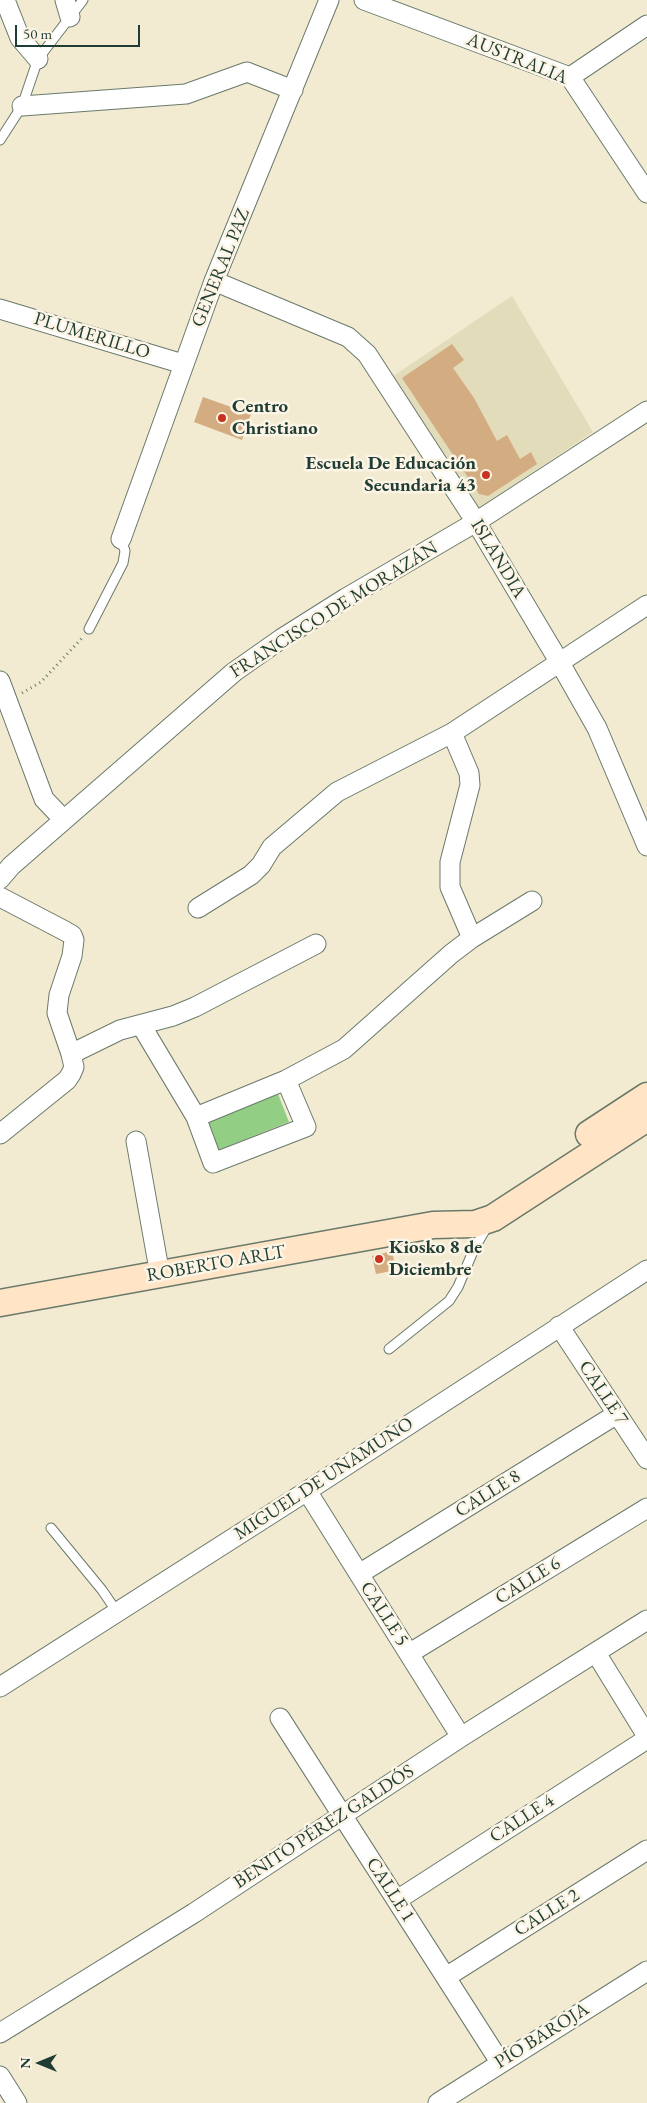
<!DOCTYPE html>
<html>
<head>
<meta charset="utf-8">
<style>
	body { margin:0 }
	#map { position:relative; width:647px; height:2103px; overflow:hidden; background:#f3ebd1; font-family:"EB Garamond",serif }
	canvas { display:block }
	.north { position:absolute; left:15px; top:2038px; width:50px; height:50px; -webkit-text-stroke:4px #fcf5e5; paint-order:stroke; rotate:270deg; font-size:14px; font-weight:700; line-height:20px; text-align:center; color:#1f3d34 }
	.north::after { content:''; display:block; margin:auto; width:18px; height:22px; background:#1f3d34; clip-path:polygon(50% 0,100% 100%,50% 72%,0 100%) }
	.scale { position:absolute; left:15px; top:25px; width:125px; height:22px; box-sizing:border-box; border:2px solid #1f3d34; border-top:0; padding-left:6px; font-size:15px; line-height:18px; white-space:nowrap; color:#1f3d34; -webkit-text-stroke:4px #fcf5e5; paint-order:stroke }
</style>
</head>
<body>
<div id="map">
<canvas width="647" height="2103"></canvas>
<div class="north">N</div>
<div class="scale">50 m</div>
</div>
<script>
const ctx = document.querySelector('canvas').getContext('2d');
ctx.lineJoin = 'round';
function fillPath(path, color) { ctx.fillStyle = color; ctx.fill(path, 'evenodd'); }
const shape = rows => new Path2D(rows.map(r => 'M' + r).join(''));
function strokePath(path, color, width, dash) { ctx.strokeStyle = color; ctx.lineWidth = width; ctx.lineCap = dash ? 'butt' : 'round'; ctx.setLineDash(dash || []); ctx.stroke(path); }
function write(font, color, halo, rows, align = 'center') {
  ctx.font = font + ' "EB Garamond",serif'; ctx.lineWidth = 5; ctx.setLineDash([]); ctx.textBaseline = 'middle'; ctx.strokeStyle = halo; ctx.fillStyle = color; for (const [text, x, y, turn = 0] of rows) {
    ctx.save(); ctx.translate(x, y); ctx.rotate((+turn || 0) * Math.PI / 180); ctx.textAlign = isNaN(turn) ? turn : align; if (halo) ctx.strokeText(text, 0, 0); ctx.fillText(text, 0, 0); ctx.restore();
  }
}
const built = shape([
	[512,296,593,432,479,508,392,377]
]);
const green = shape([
	[278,1094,289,1122,216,1151,205,1123]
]);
const building = shape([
	[452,344,464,360,453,368,474,398,497,441,507,435,520,459,531,452,537,464,488,496,479,494,402,378],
	[203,397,251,414,242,440,194,422],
	[392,1251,396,1270,376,1274,372,1256]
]);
const path = shape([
	[22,693,41,682,83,637]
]);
const lane = shape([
	[0,140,22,106,38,59,83,0],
	[89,629,123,563,125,551,121,539],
	[389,1349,449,1301,458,1287,474,1249,488,1225],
	[51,1528,102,1590,117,1612]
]);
const street = shape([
	[5,0,20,38,38,59],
	[65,0,70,17],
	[364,0,570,77,647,193],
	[570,77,647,25],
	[22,106,186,94,247,72,293,90],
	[214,281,348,337,367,354,476,522,560,663,597,728,647,846],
	[0,309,183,364],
	[121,539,214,281,329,0],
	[0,681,44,799,64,820],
	[452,733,469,773,470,785,450,862,450,887,472,938],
	[0,879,11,866,234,672,281,639,346,598,476,522,647,411],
	[0,897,65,931,72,935,74,940,72,956,59,995,57,1013,71,1054,74,1067,71,1074,67,1080,0,1134],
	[198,908,251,875,261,865,272,847,337,792,452,733,647,605],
	[141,1025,196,1117,213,1163,306,1127,286,1080],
	[71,1054,120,1030,173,1016,195,1007,316,944],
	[196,1117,286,1080,344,1049,451,954,472,938,532,901],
	[136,1141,160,1275],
	[559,1326,647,1459],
	[307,1491,461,1737],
	[359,1574,617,1414],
	[410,1653,647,1508],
	[596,1653,647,1736],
	[0,1687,307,1491,647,1270],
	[280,1718,500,2062],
	[397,1900,647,1739],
	[446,1977,647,1850],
	[0,2033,194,1913,461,1737,647,1620],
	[0,2076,17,2103],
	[438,2103,647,1971]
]);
const secondary = shape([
	[589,1134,647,1096],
	[0,1303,433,1225,475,1224,493,1218,647,1118]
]);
const markers = [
	[222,418,5,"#c8321e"],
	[486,475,5,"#c8321e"],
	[379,1259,5,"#c8321e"]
];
const streetNames = [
	["AUSTRALIA",517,59,22],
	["GENERAL PAZ",221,268,-68],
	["PLUMERILLO",92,336,17],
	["ISLANDIA",498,559,59],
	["FRANCISCO DE MORAZÁN",334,610,-32],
	["ROBERTO ARLT",216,1264,-10],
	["CALLE 7",603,1393,56],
	["MIGUEL DE UNAMUNO",324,1479,-33],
	["CALLE 8",488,1494,-32],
	["CALLE 6",528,1581,-32],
	["CALLE 5",384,1614,57],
	["CALLE 4",522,1819,-33],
	["BENITO PÉREZ GALDÓS",324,1827,-33],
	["CALLE 1",390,1890,57],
	["CALLE 2",547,1913,-32],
	["PÍO BAROJA",542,2036,-32]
];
const poiNames = [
	["Centro",232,407],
	["Christiano",232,429],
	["Escuela De Educación",476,464,"right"],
	["Secundaria 43",476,486,"right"],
	["Kiosko 8 de",389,1248],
	["Diciembre",389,1270]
];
fillPath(built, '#e2dcba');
fillPath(green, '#92cf85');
fillPath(building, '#d4ac82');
strokePath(lane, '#697a6b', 11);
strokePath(street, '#697a6b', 21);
strokePath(secondary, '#697a6b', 29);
strokePath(path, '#697a6b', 3, [1, 4]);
strokePath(lane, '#fff', 9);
strokePath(street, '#fff', 19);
strokePath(secondary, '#ffe4c6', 26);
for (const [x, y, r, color] of markers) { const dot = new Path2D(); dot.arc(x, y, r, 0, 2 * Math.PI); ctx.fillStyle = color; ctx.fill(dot); strokePath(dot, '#fcf5e5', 2); }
write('19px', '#1f3d34', '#fcf5e5', streetNames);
write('bold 19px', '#1f3d34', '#fcf5e5', poiNames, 'left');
</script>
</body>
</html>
